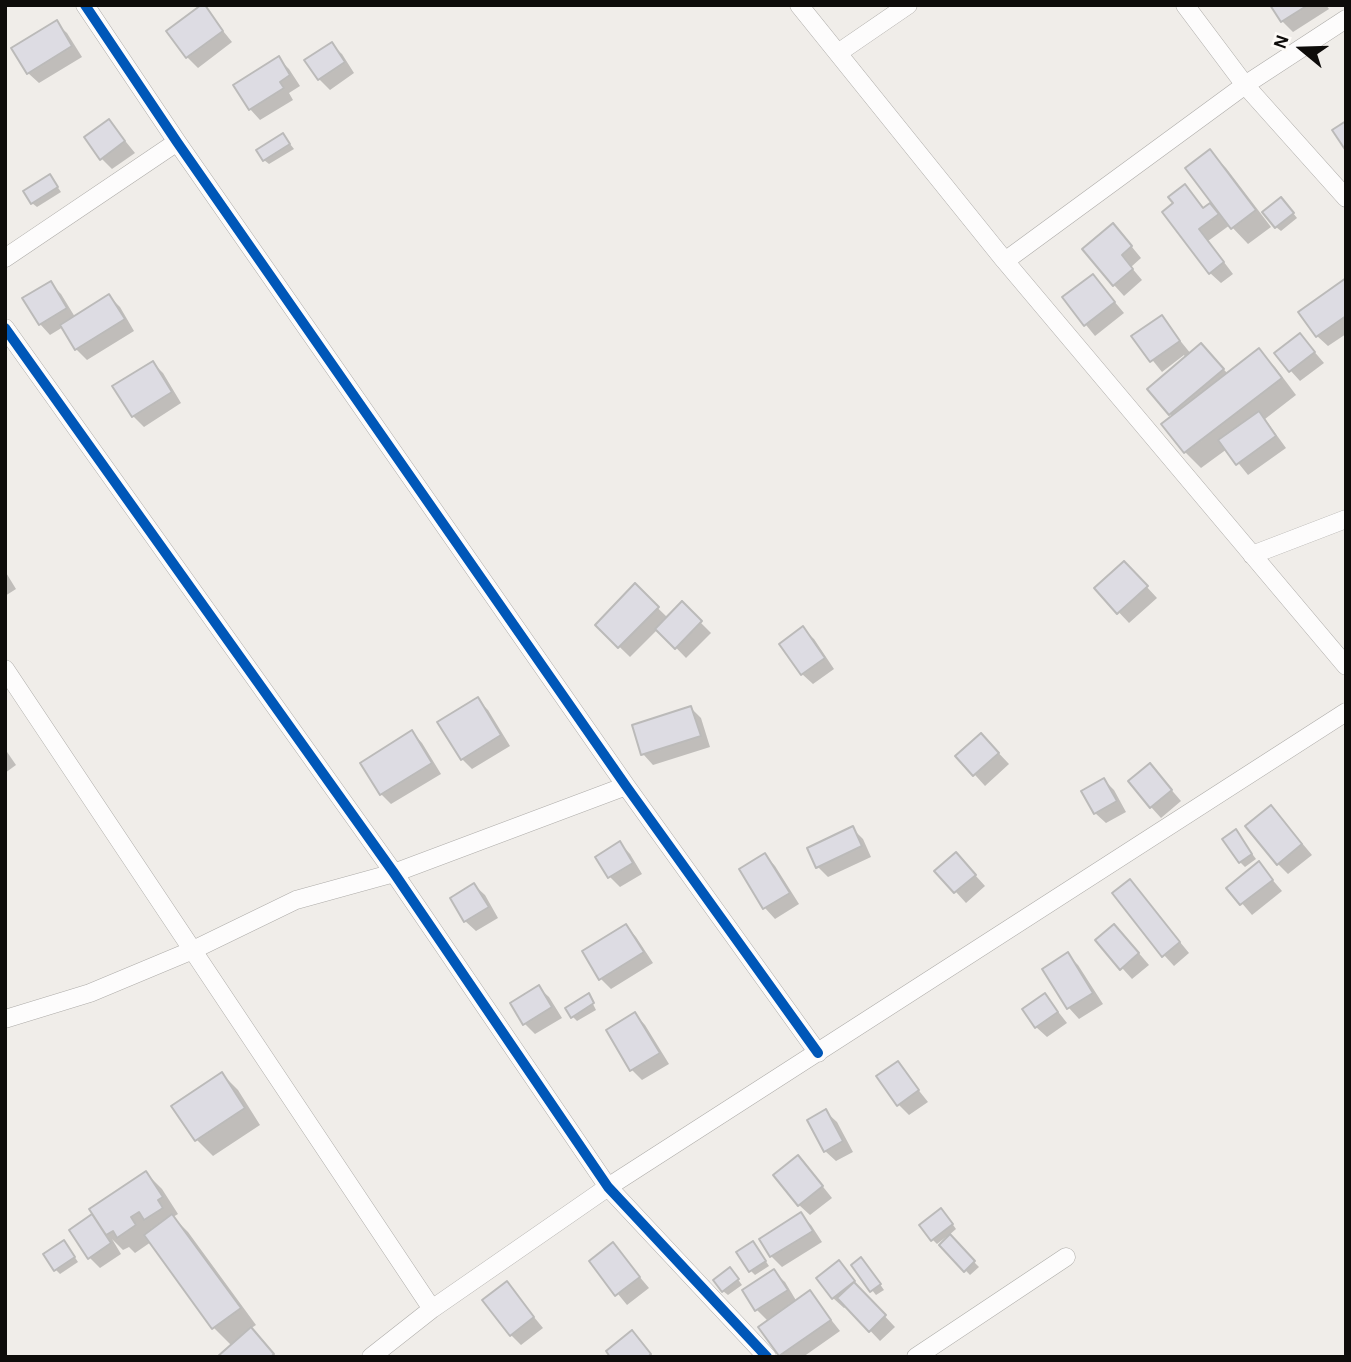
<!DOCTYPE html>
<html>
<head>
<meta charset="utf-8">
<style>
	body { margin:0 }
	#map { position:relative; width:1351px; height:1362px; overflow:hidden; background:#f0ede9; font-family:"Alegreya Sans",sans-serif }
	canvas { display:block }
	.frame { position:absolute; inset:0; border:7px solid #0e0c0a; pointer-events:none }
	.north { position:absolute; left:1267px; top:14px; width:70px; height:70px; -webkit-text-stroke:5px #fefbf7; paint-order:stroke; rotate:289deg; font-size:19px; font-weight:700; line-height:28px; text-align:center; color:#0e0c0a }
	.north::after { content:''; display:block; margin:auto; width:24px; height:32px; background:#0e0c0a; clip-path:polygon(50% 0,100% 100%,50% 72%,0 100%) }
</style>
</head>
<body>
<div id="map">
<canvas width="1351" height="1362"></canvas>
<div class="frame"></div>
<div class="north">N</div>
</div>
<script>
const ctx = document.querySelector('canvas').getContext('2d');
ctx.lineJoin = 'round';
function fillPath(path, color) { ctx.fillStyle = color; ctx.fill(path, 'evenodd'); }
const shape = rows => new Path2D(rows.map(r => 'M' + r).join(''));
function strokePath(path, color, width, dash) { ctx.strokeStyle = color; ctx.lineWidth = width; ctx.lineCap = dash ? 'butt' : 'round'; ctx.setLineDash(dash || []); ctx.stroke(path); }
const shadow = shape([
	[1272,5,1326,5,1329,9,1293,32,1282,21],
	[203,6,232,42,198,68,187,57],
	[56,23,67,33,82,57,39,83,28,73],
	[331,44,342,54,354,73,330,90,319,79,307,60],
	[279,59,289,69,300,86,289,93,293,100,260,120,250,109],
	[109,121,135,153,112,169,101,158],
	[283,135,294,149,269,164,264,160],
	[1210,152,1226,168,1271,227,1248,244,1230,225,1208,241,1233,274,1221,283,1210,273,1176,204,1185,186,1205,209,1210,205,1219,214,1221,213],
	[50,176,61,192,37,207,32,203],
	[1286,204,1297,218,1281,231,1276,227],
	[1123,236,1141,258,1131,267,1142,280,1124,296,1114,285],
	[1093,276,1124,313,1095,336,1064,298],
	[1346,280,1346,334,1328,346,1317,336],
	[50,283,61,294,75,317,109,296,120,307,134,331,87,360,76,349,63,327,50,335,40,324],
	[1161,317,1191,354,1201,345,1228,374,1259,351,1275,367,1296,395,1265,419,1286,448,1248,475,1227,449,1201,468,1185,452,1173,417,1150,389,1186,358,1184,355,1162,372,1134,337],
	[1300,335,1324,363,1300,381,1290,370],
	[153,363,163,373,181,403,144,427,133,416,115,386],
	[5,571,16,589,5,596],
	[1134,573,1157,598,1129,623,1096,588],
	[635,586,668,618,682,604,711,633,686,658,658,629,630,657,597,625],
	[803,629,814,639,834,669,813,684,802,674],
	[478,700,488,710,510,746,472,769,462,759],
	[691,708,701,718,710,747,653,765,643,754,634,726],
	[412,732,422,743,441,774,391,804,381,794],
	[992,746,1009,764,985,786,958,756],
	[5,749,16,765,5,773],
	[1150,765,1181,801,1161,818,1151,807],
	[1104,780,1114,790,1126,812,1106,823,1095,813],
	[1281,818,1312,855,1288,874,1278,864],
	[852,828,863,839,871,857,828,877,818,867],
	[1236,832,1256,859,1245,867,1240,862],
	[620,843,630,854,642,874,620,887,610,877],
	[765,855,775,866,799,904,775,919,765,908,741,870],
	[1259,864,1282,891,1252,915,1229,888],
	[966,865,985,886,966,903,937,871],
	[1130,881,1189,953,1174,966,1164,955],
	[474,885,485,895,498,918,476,931,465,921],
	[626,926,636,937,653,963,611,989,601,979],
	[1125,937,1149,965,1132,979,1097,940],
	[1067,954,1078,965,1103,1004,1079,1019,1069,1008,1044,969],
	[538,987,549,997,562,1018,535,1034,525,1024],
	[1045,995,1067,1023,1047,1037,1036,1027],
	[590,998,596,1010,577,1021,573,1017],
	[635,1014,645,1025,669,1064,642,1080,632,1070],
	[897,1063,928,1102,909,1115,899,1105],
	[222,1074,238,1090,260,1125,213,1156,197,1140,174,1106],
	[826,1112,837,1122,853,1152,836,1161,825,1151],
	[808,1168,832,1198,810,1215,799,1205],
	[146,1173,162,1189,178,1214,173,1217,188,1232,256,1325,250,1329,276,1357,220,1357,232,1346,214,1328,151,1242,135,1253,129,1247,123,1250,112,1239,121,1254,100,1268,90,1258,71,1230,92,1216,97,1221],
	[801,1215,811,1225,822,1242,782,1267,771,1256,761,1239],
	[946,1215,956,1229,948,1236,979,1267,970,1275,941,1245,948,1239,946,1237,937,1244,932,1239],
	[612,1244,649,1288,627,1305,591,1261],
	[68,1247,78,1262,60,1274,56,1270],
	[757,1248,769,1266,755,1275,751,1271],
	[839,1262,864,1294,895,1327,880,1341,847,1306,844,1308,833,1298],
	[866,1264,884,1290,876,1295,872,1290],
	[774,1272,785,1282,797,1302,810,1293,840,1331,803,1357,780,1355,769,1322,757,1310],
	[734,1274,742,1285,728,1295,723,1291],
	[506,1283,543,1328,521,1345,511,1335]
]);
const building = shape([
	[201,5,205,5,223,31,186,58,166,31,201,5],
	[1270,5,1308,5,1281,22,1270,5],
	[57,20,72,46,27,74,11,48,57,20],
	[332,42,345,62,318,80,304,60,332,42],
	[279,56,290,75,280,82,284,88,249,110,233,85,279,56],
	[109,119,125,141,100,160,84,137,109,119],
	[1346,121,1346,151,1332,130,1346,121],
	[283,133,290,144,263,161,256,150,283,133],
	[1210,149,1256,210,1231,229,1185,168,1210,149],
	[50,174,58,187,31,204,23,191,50,174],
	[1185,184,1203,208,1210,203,1219,214,1199,229,1224,262,1209,274,1162,212,1173,203,1168,197,1185,184],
	[1281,197,1294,213,1275,228,1262,212,1281,197],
	[1113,223,1132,246,1122,255,1133,269,1113,286,1082,249,1113,223],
	[1093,274,1115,302,1084,326,1062,297,1093,274],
	[1346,278,1346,316,1316,337,1298,312,1346,278],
	[51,281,67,308,39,325,22,298,51,281],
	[109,294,125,319,75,350,60,325,109,294],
	[1162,315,1180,341,1150,362,1131,336,1162,315],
	[1300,333,1315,352,1289,372,1274,353,1300,333],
	[1201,343,1224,369,1169,415,1147,389,1201,343],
	[1259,348,1282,378,1184,453,1161,424,1259,348],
	[153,361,172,392,132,417,112,386,153,361],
	[1259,411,1276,436,1236,465,1218,440,1259,411],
	[1124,561,1148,586,1117,614,1094,588,1124,561],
	[635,583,659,607,618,648,595,625,635,583],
	[682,601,702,621,675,649,655,629,682,601],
	[803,626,825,658,801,675,779,644,803,626],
	[478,697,501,735,461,760,437,722,478,697],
	[691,706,701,736,641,755,632,725,691,706],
	[412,730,432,763,380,795,360,763,412,730],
	[981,733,999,753,973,776,955,756,981,733],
	[1150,763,1172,790,1150,808,1128,781,1150,763],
	[1104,778,1117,801,1094,814,1081,791,1104,778],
	[1271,805,1302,844,1277,865,1245,826,1271,805],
	[853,826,862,846,816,868,807,848,853,826],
	[1236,829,1252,854,1239,863,1222,839,1236,829],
	[620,841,633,863,608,878,595,857,620,841],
	[956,852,976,875,954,893,934,871,956,852],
	[765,853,790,893,763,909,739,869,765,853],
	[1259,861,1273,880,1240,905,1226,888,1259,861],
	[1130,879,1180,942,1162,957,1112,893,1130,879],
	[474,883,489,907,464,922,450,898,474,883],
	[626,924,644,952,599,980,582,951,626,924],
	[1114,924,1139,953,1120,970,1095,940,1114,924],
	[1068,952,1093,993,1067,1009,1042,969,1068,952],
	[539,985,552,1007,523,1025,510,1003,539,985],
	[589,993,594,1003,571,1018,565,1008,589,993],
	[1045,993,1058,1012,1035,1028,1022,1009,1045,993],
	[635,1012,660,1053,630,1071,606,1030,635,1012],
	[898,1061,919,1090,897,1106,876,1076,898,1061],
	[222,1072,245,1108,195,1141,171,1106,222,1072],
	[826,1109,843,1141,824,1152,807,1120,826,1109],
	[798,1155,823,1186,798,1206,773,1175,798,1155],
	[146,1171,163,1197,158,1200,163,1208,144,1220,139,1212,131,1217,136,1225,117,1238,113,1231,106,1235,89,1209,146,1171],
	[941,1208,953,1224,931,1241,919,1225,941,1208],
	[801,1212,813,1231,770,1257,759,1239,801,1212],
	[92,1214,111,1243,88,1259,69,1230,92,1214],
	[172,1214,241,1308,212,1329,144,1235,172,1214],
	[950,1234,975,1261,964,1272,939,1245,950,1234],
	[64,1240,75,1257,54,1271,43,1254,64,1240],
	[753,1241,766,1261,749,1272,736,1252,753,1241],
	[613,1242,640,1277,615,1296,589,1261,613,1242],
	[861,1257,881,1284,870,1292,851,1265,861,1257],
	[839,1260,855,1281,832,1299,816,1278,839,1260],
	[730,1267,739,1279,722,1292,713,1280,730,1267],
	[774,1269,788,1290,755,1311,742,1290,774,1269],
	[507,1281,534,1317,510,1336,482,1300,507,1281],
	[854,1282,886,1315,869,1332,837,1298,854,1282],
	[810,1290,831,1320,779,1356,758,1327,810,1290],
	[251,1327,274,1354,271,1357,217,1357,251,1327],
	[632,1330,651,1354,648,1357,610,1357,606,1351,632,1330]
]);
const minor = shape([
	[85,5,177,142,626,786,818,1053],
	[799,5,1005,261,1346,666],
	[1185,5,1245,85,1346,198],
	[838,53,908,5],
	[5,258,177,142],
	[1005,261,1245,85,1346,19],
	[5,328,394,873,608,1187,767,1357],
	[1252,555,1346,519],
	[5,669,432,1309],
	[5,1019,90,993,193,950,296,900,394,873,626,786],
	[371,1357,432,1309,608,1187,1346,712],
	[916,1357,1066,1257]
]);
const cycleway = shape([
	[85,5,177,142,626,786,818,1053],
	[5,328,394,873,608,1187,767,1357]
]);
fillPath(shadow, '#0003');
fillPath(building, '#dddce3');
strokePath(building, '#bbbab9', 2);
strokePath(minor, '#adaba8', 19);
strokePath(minor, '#fdfcfc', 18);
strokePath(cycleway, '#0057b8', 10);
</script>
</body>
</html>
